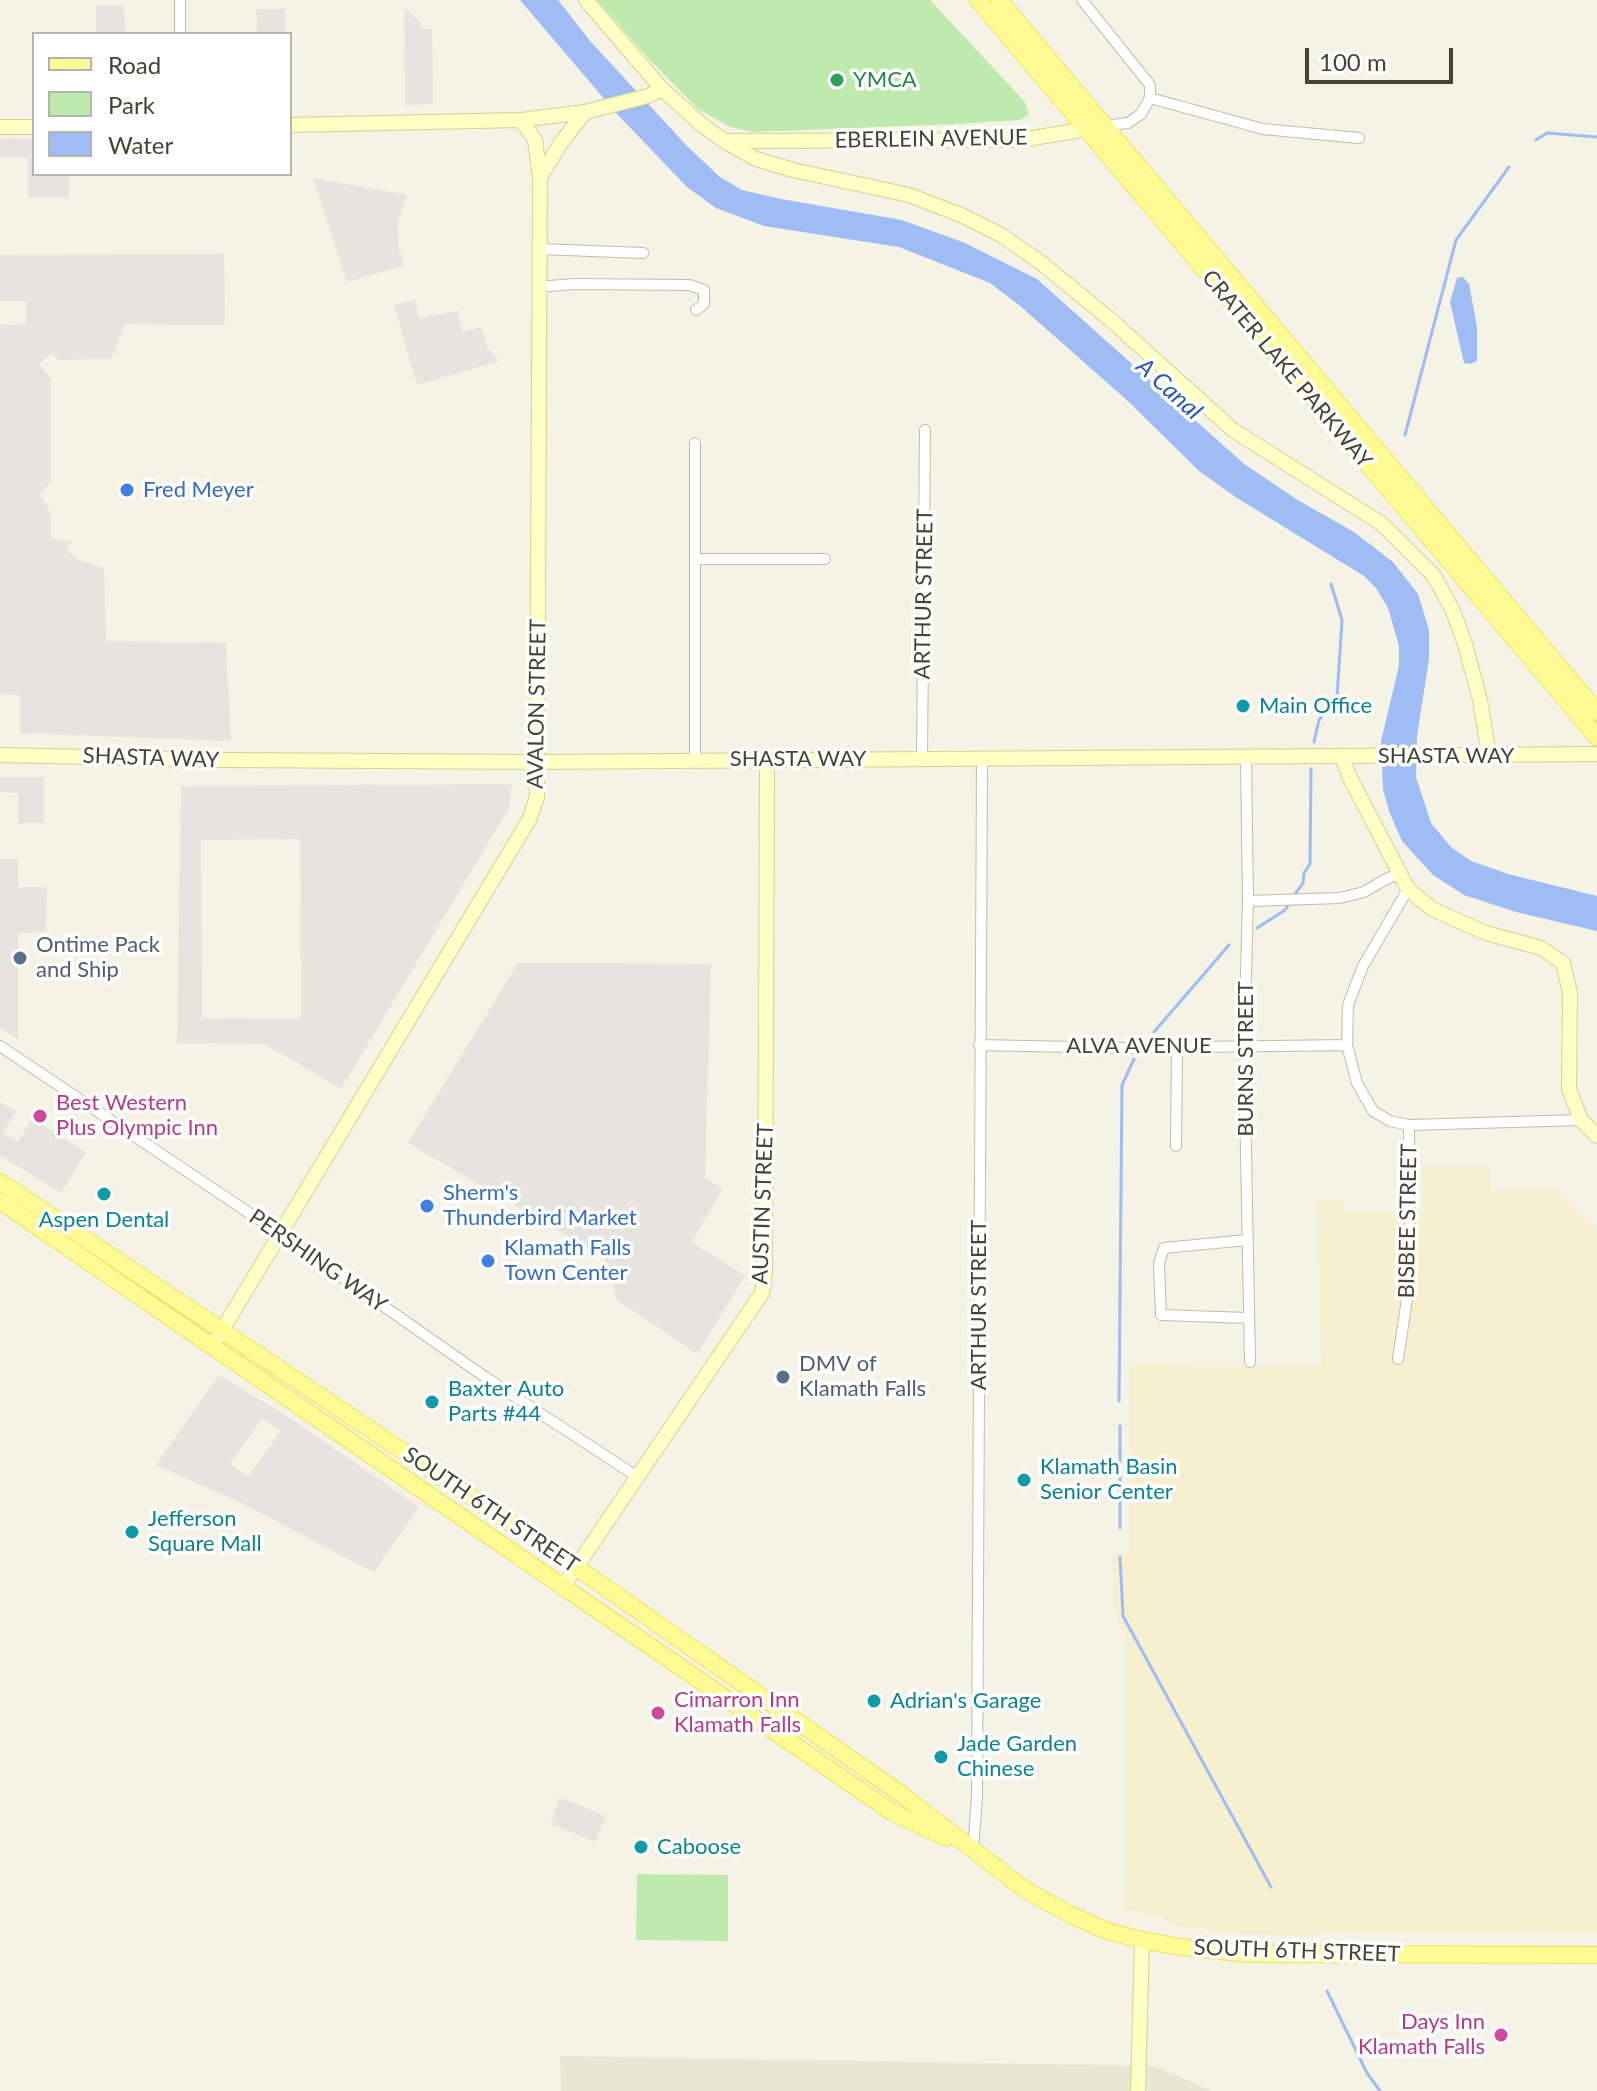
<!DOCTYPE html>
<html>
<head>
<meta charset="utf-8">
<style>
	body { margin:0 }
	#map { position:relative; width:1597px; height:2091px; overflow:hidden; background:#f4f3e6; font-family:Lato,sans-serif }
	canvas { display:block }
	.legend { position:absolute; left:32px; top:32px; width:260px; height:144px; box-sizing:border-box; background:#fff; border:2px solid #b5b4ae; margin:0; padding:10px 14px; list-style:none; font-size:24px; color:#474435 }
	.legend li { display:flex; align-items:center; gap:16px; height:40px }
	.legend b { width:40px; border:2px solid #b5b4ae }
	.scale { position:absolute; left:1305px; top:48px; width:148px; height:36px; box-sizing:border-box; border:4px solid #474435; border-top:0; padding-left:10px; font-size:24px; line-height:28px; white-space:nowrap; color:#474435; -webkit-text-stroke:6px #fff; paint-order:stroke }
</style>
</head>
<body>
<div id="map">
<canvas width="1597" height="2091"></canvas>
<ul class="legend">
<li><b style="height:10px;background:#fffb94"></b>Road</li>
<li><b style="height:22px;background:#bfeaad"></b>Park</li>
<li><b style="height:22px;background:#9fbcf4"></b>Water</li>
</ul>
<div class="scale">100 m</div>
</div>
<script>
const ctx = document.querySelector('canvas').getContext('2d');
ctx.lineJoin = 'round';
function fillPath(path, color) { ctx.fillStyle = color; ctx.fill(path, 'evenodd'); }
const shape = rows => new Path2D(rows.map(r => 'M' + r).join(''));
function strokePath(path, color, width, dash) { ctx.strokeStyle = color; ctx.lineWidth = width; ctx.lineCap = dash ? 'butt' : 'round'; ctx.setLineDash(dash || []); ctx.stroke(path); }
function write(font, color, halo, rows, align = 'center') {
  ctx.font = font + ' Lato,sans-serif'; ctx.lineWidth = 7; ctx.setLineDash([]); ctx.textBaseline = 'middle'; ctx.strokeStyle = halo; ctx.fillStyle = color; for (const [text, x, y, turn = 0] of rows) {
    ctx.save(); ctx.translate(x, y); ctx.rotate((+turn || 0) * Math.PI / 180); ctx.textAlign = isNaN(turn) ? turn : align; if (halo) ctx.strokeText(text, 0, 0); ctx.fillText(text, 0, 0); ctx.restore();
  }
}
const residential = shape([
	[560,2056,1154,2066,1212,2091,561,2091]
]);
const commercial = shape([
	[1423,1166,1490,1167,1491,1191,1559,1191,1597,1230,1597,1933,1327,1932,1307,1937,1218,1932,1169,1925,1161,1916,1122,1909,1127,1879,1127,1639,1115,1615,1112,1554,1130,1554,1130,1364,1321,1367,1318,1200,1343,1201,1344,1212,1423,1213]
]);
const green = shape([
	[597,0,930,0,1025,102,1029,114,1020,120,957,124,753,132,730,127,698,109,648,58],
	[637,1874,728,1875,728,1941,636,1940]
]);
const parking = shape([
	[96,5,124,5,125,34,96,34],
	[404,8,418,20,422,28,432,29,433,104,405,105],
	[285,9,285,34,257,34,256,9],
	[34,138,34,174,69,174,69,198,28,198,28,158,0,158,0,139],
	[313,178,407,195,398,222,399,250,405,265,347,282],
	[224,254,225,325,125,324,111,359,58,360,52,353,39,364,51,379,51,482,39,494,51,513,51,539,72,541,66,549,78,560,104,568,106,641,226,643,231,741,20,733,20,695,0,694,0,325,26,324,26,301,0,301,0,255],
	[415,300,419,318,458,311,462,331,481,328,487,347,499,361,417,385,394,305],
	[0,777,44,777,44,823,18,823,18,793,0,792],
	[512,784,509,808,341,1089,265,1044,177,1043,181,786],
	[300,839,301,1018,202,1019,201,840],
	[0,859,18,859,18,887,47,887,46,932,18,933,18,1039,0,1028],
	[518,963,711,964,705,1178,723,1188,692,1242,745,1276,697,1354,617,1300,605,1258,408,1143],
	[0,1102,16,1112,3,1133,18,1142,32,1119,86,1152,61,1193,0,1155],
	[219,1375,290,1418,419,1507,374,1572,235,1500,156,1465],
	[262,1418,281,1431,248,1477,230,1464],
	[559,1797,606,1816,595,1842,551,1824]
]);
const water = shape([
	[520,0,558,0,591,42,687,146,720,177,742,190,781,199,902,220,965,243,1037,279,1243,463,1296,499,1354,532,1393,562,1418,594,1429,630,1429,659,1417,736,1416,777,1431,823,1451,847,1471,861,1508,874,1597,896,1597,931,1516,912,1464,895,1433,875,1402,841,1389,811,1383,789,1381,741,1399,666,1399,646,1388,608,1376,588,1364,576,1237,498,1199,471,1129,402,1019,305,990,283,899,247,764,226,716,208,687,187,617,114],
	[1463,277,1469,284,1477,327,1477,361,1470,364,1464,363,1450,302,1457,278]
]);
const stream = shape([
	[1536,140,1547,133,1597,137],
	[1405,435,1456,240,1509,167],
	[1314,742,1319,720,1337,697,1342,620,1331,584],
	[1293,897,1303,883,1304,873,1310,864,1311,769],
	[1257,928,1285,910,1289,904],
	[1154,1032,1229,945],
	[1119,1401,1122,1085,1134,1059],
	[1120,1426,1120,1528],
	[1120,1557,1123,1616,1271,1887],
	[1327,1991,1367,2073,1380,2091]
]);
const street = shape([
	[1082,0,1150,85,1150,98],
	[180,34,180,0],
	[1105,126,1128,123,1141,114,1150,98,1263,129,1359,138],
	[539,249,643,253],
	[539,287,574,284,689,285,704,290,704,304,696,310],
	[695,559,825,559],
	[1246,757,1248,901,1244,1046,1250,1362],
	[922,758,925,430],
	[695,760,695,443],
	[1408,889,1363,966,1348,1005,1347,1045,1357,1083,1373,1111,1390,1121,1409,1125,1581,1120],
	[1248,901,1340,898,1364,892,1388,878,1401,874],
	[979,1045,1123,1048,1347,1045],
	[0,1046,279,1233,485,1377,636,1476],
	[1176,1146,1177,1047],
	[1247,1240,1164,1248,1159,1263,1161,1315,1249,1318],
	[1398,1359,1410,1279,1409,1125],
	[973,1851,977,1796,982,758]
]);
const secondary = shape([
	[586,0,662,89,701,124,724,141,756,159,793,170,909,195,961,215,1001,235,1040,262,1112,321,1233,430,1382,524,1434,576,1453,611,1465,644,1480,700,1489,755],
	[290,125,521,120,585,112,648,96,662,89],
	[0,127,34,127],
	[727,141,1021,140,1093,128],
	[540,177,561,143,585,112],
	[0,755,224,760,539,762,1597,754],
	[1342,756,1349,776,1408,889,1432,909,1486,933,1541,948,1563,963,1570,993,1569,1089,1581,1120,1597,1136],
	[212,1347,529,820,537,797,540,177,535,140,521,120],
	[562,1588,762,1293,765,1274,767,759],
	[1138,2091,1142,1940]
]);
const primary = shape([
	[978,0,1597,737],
	[999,0,1597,712],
	[0,1182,576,1567,901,1794,1024,1889,1069,1914,1107,1931,1142,1940,1180,1947,1250,1954,1597,1955],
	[0,1201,892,1812,946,1838]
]);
const markers = [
	[837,80,8,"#2e9e5b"],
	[127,490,8,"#3f7fe0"],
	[1243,706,8,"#0f9aa8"],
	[20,958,8,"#5c6f8a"],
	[40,1116,8,"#d1479c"],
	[104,1194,8,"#0f9aa8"],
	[427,1206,8,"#3f7fe0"],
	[488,1261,8,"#3f7fe0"],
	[783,1377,8,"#5c6f8a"],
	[432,1402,8,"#0f9aa8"],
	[1024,1480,8,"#0f9aa8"],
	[132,1532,8,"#0f9aa8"],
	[874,1701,8,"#0f9aa8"],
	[658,1713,8,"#d1479c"],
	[941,1757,8,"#0f9aa8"],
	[641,1847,8,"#0f9aa8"],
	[1501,2035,8,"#d1479c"]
];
const leisureNames = [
	["YMCA",853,80]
];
const streetNames = [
	["EBERLEIN AVENUE",931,139,-1],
	["CRATER LAKE PARKWAY",1287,369,50],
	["ARTHUR STREET",924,594,-89],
	["AVALON STREET",537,704,-89],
	["SHASTA WAY",1446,756],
	["SHASTA WAY",151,758,2],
	["SHASTA WAY",798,759],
	["ALVA AVENUE",1139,1046],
	["BURNS STREET",1246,1059,-90],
	["AUSTIN STREET",763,1204,-88],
	["BISBEE STREET",1408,1221,-89],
	["PERSHING WAY",318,1261,35],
	["ARTHUR STREET",979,1305,-90],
	["SOUTH 6TH STREET",491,1510,34],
	["SOUTH 6TH STREET",1297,1951,2]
];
const shopNames = [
	["Fred Meyer",143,490],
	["Sherm's",443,1193],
	["Thunderbird Market",443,1218],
	["Klamath Falls",504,1248],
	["Town Center",504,1273]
];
const cultureNames = [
	["Main Office",1259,706],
	["Aspen Dental",104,1220,"center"],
	["Baxter Auto",448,1389],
	["Parts #44",448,1414],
	["Klamath Basin",1040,1467],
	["Senior Center",1040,1492],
	["Jefferson",148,1519],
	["Square Mall",148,1544],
	["Adrian's Garage",890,1701],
	["Jade Garden",957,1744],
	["Chinese",957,1769],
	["Caboose",657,1847]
];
const serviceNames = [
	["Ontime Pack",36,945],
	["and Ship",36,970],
	["DMV of",799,1364],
	["Klamath Falls",799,1389]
];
const hotelNames = [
	["Best Western",56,1103],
	["Plus Olympic Inn",56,1128],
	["Cimarron Inn",674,1700],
	["Klamath Falls",674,1725],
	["Days Inn",1485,2022,"right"],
	["Klamath Falls",1485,2047,"right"]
];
const waterNames = [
	["A Canal",1169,389,42]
];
fillPath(residential, '#e8e7d4');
fillPath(commercial, '#f7f0d0');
fillPath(green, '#bfeaad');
fillPath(parking, '#e5e4de');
fillPath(water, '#9fbcf4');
strokePath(stream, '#9fbcf4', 3);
strokePath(street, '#c0bea8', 12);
strokePath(secondary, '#d2d291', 16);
strokePath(primary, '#eae25e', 18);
strokePath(street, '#fff', 10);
strokePath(secondary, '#ffffc5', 14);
strokePath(primary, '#fffb94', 16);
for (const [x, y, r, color] of markers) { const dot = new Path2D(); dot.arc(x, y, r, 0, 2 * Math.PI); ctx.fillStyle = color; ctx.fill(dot); strokePath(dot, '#fff', 3); }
write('22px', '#27864d', '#fff', leisureNames, 'left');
write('22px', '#474435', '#fff', streetNames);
write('22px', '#366cbe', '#fff', shopNames, 'left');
write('22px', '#0d838f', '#fff', cultureNames, 'left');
write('22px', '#4e5e75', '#fff', serviceNames, 'left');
write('22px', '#b23c85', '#fff', hotelNames, 'left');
write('italic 24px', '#2858b8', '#fff', waterNames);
</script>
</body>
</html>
